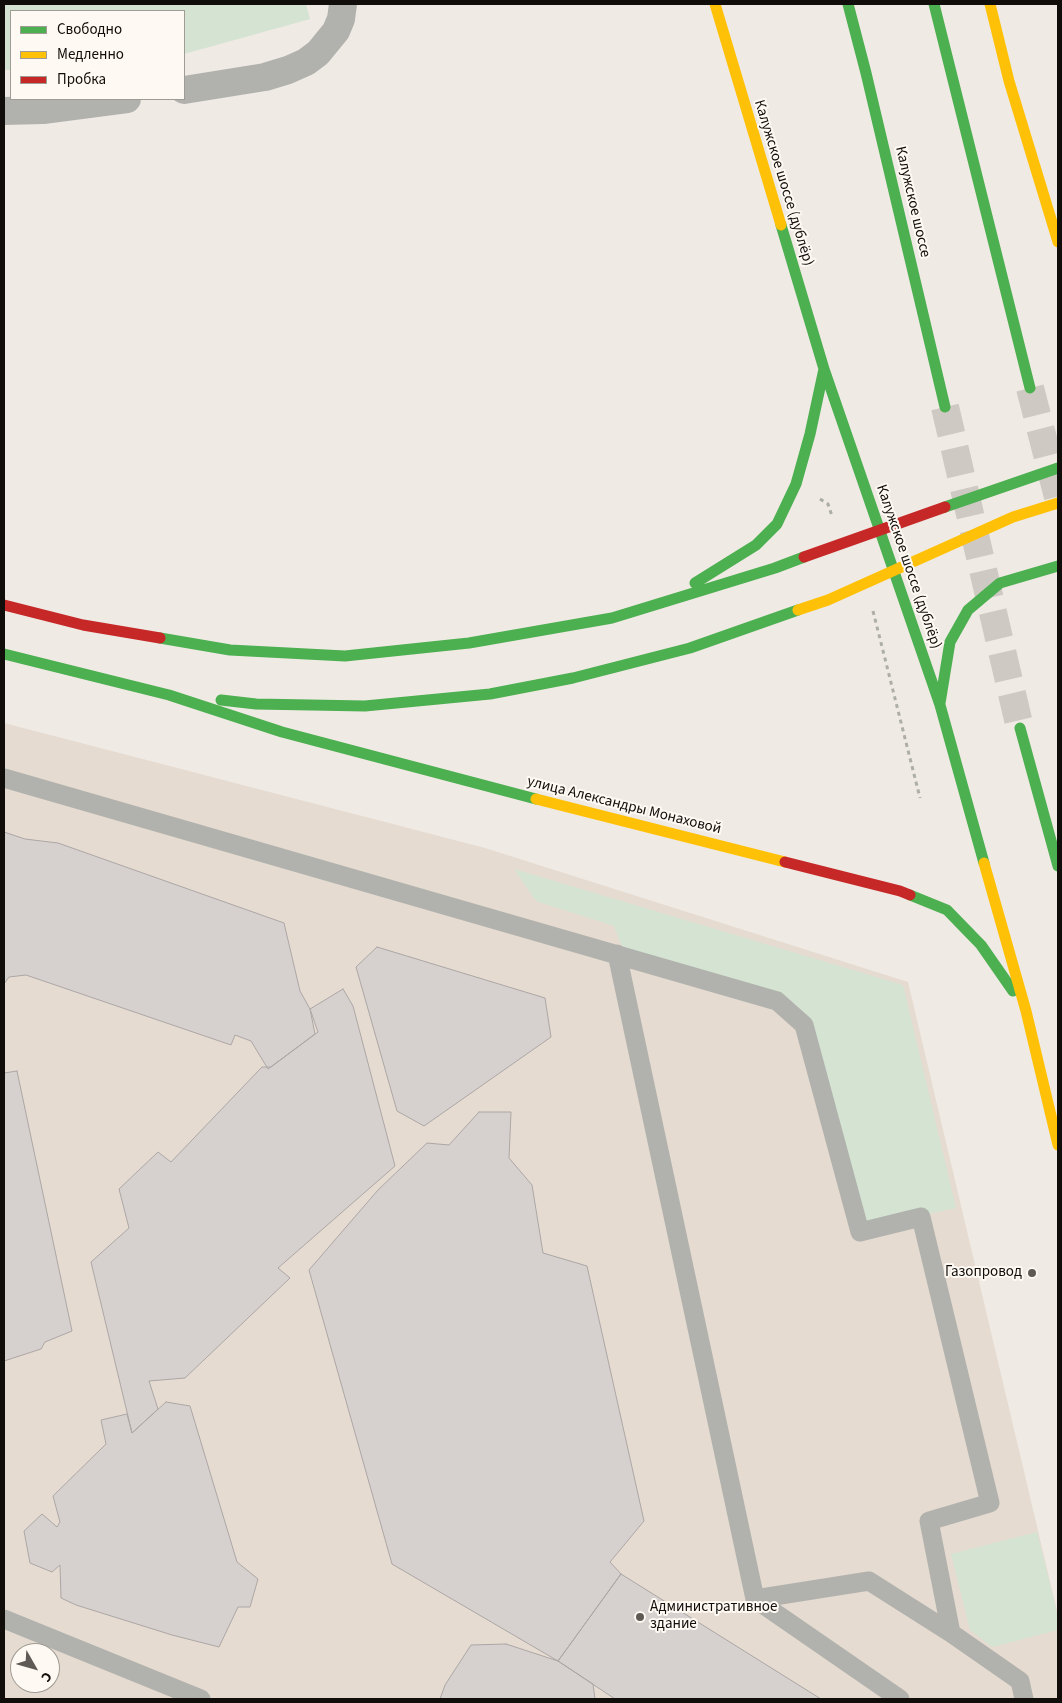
<!DOCTYPE html>
<html>
<head>
<meta charset="utf-8">
<style>
	body { margin:0 }
	#map { position:relative; width:1062px; height:1703px; overflow:hidden; background:#efeae4; font-family:"Source Sans 3",sans-serif }
	canvas { display:block }
	.frame { position:absolute; inset:0; border:5px solid #100d0a; pointer-events:none }
	.legend { position:absolute; left:10px; top:10px; width:175px; height:90px; box-sizing:border-box; background:#fef9f2; border:1px solid #9f9b95; margin:0; padding:6px 9px; list-style:none; font-size:15px; color:#100d0a }
	.legend li { display:flex; align-items:center; gap:10px; height:25px }
	.legend b { width:25px; border:1px solid #9f9b95 }
	.north { position:absolute; left:10px; top:1643px; width:50px; height:50px; box-sizing:border-box; background:#fef9f2; border:1px solid #9f9b95; border-radius:50%; rotate:128deg; font-size:14px; font-weight:700; line-height:20px; text-align:center; color:#100d0a }
	.north::after { content:''; display:block; margin:auto; width:18px; height:22px; background:#5e5a56; clip-path:polygon(50% 0,100% 100%,50% 72%,0 100%) }
</style>
</head>
<body>
<div id="map">
<canvas width="1062" height="1703"></canvas>
<div class="frame"></div>
<ul class="legend">
<li><b style="height:6px;background:#4caf50"></b>Свободно</li>
<li><b style="height:6px;background:#ffc107"></b>Медленно</li>
<li><b style="height:6px;background:#c62828"></b>Пробка</li>
</ul>
<div class="north">С</div>
</div>
<script>
const ctx = document.querySelector('canvas').getContext('2d');
ctx.lineJoin = 'round';
function fillPath(path, color) { ctx.fillStyle = color; ctx.fill(path, 'evenodd'); }
const shape = rows => new Path2D(rows.map(r => 'M' + r).join(''));
function strokePath(path, color, width, dash) { ctx.strokeStyle = color; ctx.lineWidth = width; ctx.lineCap = dash ? 'butt' : 'round'; ctx.setLineDash(dash || []); ctx.stroke(path); }
function write(font, color, halo, rows, align = 'center') {
  ctx.font = font + ' "Source Sans 3",sans-serif'; ctx.lineWidth = 4; ctx.setLineDash([]); ctx.textBaseline = 'middle'; ctx.strokeStyle = halo; ctx.fillStyle = color; for (const [text, x, y, turn = 0] of rows) {
    ctx.save(); ctx.translate(x, y); ctx.rotate((+turn || 0) * Math.PI / 180); ctx.textAlign = isNaN(turn) ? turn : align; if (halo) ctx.strokeText(text, 0, 0); ctx.fillText(text, 0, 0); ctx.restore();
  }
}
const built = shape([
	[4,723,485,848,908,982,1058,1615,1058,1699,4,1699],
	[20,1653,50,1653,50,1683,20,1683]
]);
const green = shape([
	[4,4,306,4,310,19,184,54,184,11,11,11,11,70,4,70],
	[514,869,903,985,956,1208,866,1227,807,1022,624,952,614,926,536,901],
	[1037,1532,1058,1616,1058,1630,992,1647,970,1630,951,1554]
]);
const building = shape([
	[4,832,25,839,58,843,284,923,300,991,310,1009,315,1034,268,1069,251,1041,235,1035,231,1045,26,975,9,977,4,984,4,832],
	[377,947,545,998,551,1037,424,1126,397,1111,356,967,377,947],
	[343,989,353,1006,395,1166,278,1268,290,1278,185,1378,149,1381,158,1409,132,1433,91,1262,129,1228,119,1189,158,1152,171,1162,262,1067,271,1067,318,1032,310,1009,343,989],
	[17,1071,72,1331,45,1342,41,1349,4,1361,4,1073,17,1071],
	[479,1112,511,1112,509,1158,532,1185,543,1253,587,1266,644,1521,610,1562,621,1574,558,1661,392,1564,309,1270,378,1190,427,1143,449,1145,479,1112],
	[166,1402,190,1406,237,1562,258,1579,250,1607,238,1607,219,1647,172,1635,76,1605,61,1598,60,1565,52,1572,30,1563,24,1531,42,1514,57,1527,60,1522,53,1496,106,1444,101,1420,127,1414,132,1433,166,1402],
	[621,1574,821,1699,615,1699,558,1661,621,1574],
	[506,1644,558,1661,593,1684,595,1699,440,1699,445,1685,471,1645,506,1644]
]);
const highwayTunnel = shape([
	[1030,388,1058,497],
	[945,407,1020,728]
]);
const path = shape([
	[820,499,828,504,832,516],
	[873,611,920,798]
]);
const lane = shape([
	[4,778,777,1001,804,1025,860,1232,921,1217,990,1503,929,1521,951,1633,1020,1681,1024,1699],
	[617,954,755,1599,900,1699],
	[755,1599,869,1581,951,1633],
	[4,1619,201,1699]
]);
const street = shape([
	[184,90,265,77,288,70,306,62,318,53,336,31,341,19,343,4],
	[4,111,43,110,127,99]
]);
const fast = shape([
	[848,4,866,73,945,407],
	[934,4,1030,388],
	[781,225,824,369,940,705,984,863],
	[945,507,1058,468],
	[695,583,756,545,777,524,796,484,810,434,824,369],
	[160,638,230,650,345,656,469,643,612,618,775,568,804,557],
	[4,654,169,695,282,732,536,799],
	[221,700,256,704,365,706,490,694,573,678,690,648,798,610],
	[940,703,950,642,968,610,1000,583,1058,566],
	[1020,728,1058,866],
	[910,895,947,910,981,945,1013,991]
]);
const slow = shape([
	[715,4,781,225],
	[990,4,1009,81,1058,242],
	[798,610,828,600,1013,517,1058,503],
	[536,799,785,862],
	[984,863,1026,1011,1058,1145]
]);
const jam = shape([
	[804,557,945,507],
	[4,605,83,625,160,638],
	[785,862,900,891,910,895]
]);
const markers = [
	[1032,1273,5,"#5e5a56"],
	[640,1617,5,"#5e5a56"]
];
const streetNames = [
	["Калужское шоссе (дублёр)",783,183,73],
	["Калужское шоссе",912,202,77],
	["Калужское шоссе (дублёр)",908,567,71],
	["улица Александры Монаховой",624,806,14]
];
const poiNames = [
	["Газопровод",1022,1273],
	["Административное",650,1608,"left"],
	["здание",650,1625,"left"]
];
fillPath(built, '#e5dbd0');
fillPath(green, '#d4e3d2');
fillPath(building, '#d6d1cf');
strokePath(building, '#aca7a6', 1);
strokePath(highwayTunnel, '#cec9c3', 28, [28, 14]);
strokePath(path, '#aeaea8', 3, [4, 4]);
strokePath(lane, '#b1b2ad', 19);
strokePath(street, '#b1b2ad', 28);
strokePath(fast, '#4caf50', 11);
strokePath(slow, '#ffc107', 11);
strokePath(jam, '#c62828', 11);
for (const [x, y, r, color] of markers) { const dot = new Path2D(); dot.arc(x, y, r, 0, 2 * Math.PI); ctx.fillStyle = color; ctx.fill(dot); strokePath(dot, '#fef9f2', 2); }
write('15px', '#100d0a', '#fef9f2', streetNames);
write('15px', '#100d0a', '#fef9f2', poiNames, 'right');
</script>
</body>
</html>
